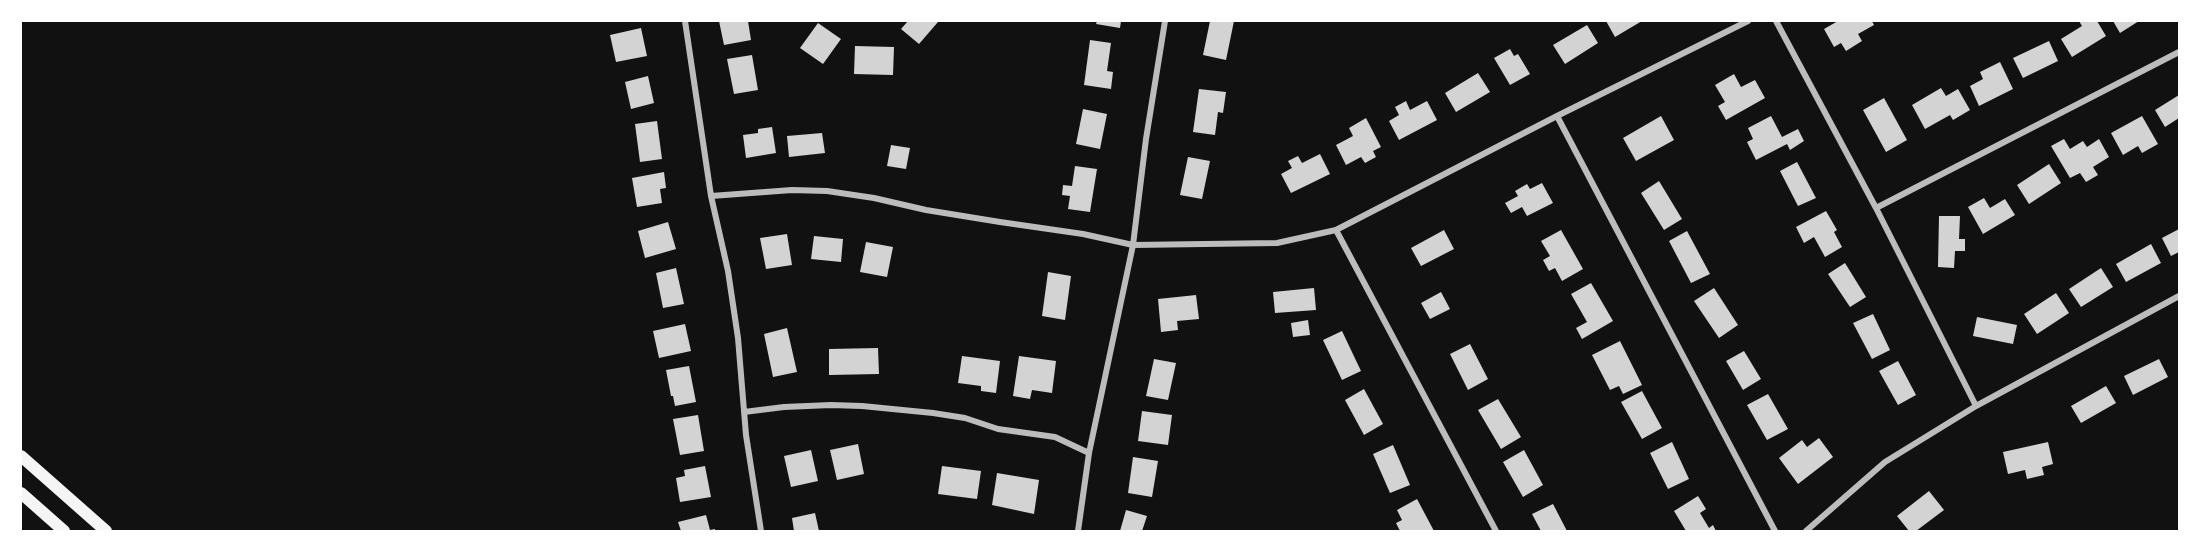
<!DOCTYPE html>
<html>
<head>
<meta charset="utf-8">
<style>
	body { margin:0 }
	#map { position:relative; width:2200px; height:552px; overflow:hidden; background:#111; font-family:"PT Serif",serif }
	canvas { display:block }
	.frame { position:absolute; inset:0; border:22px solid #fff; pointer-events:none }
</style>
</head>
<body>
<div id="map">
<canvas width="2200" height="552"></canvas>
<div class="frame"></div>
</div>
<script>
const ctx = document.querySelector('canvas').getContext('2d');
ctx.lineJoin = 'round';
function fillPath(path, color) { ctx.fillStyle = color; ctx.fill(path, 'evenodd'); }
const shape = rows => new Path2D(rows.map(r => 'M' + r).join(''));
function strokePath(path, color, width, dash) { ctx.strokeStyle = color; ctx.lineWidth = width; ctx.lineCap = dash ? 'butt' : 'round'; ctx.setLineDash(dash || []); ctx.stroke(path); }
const building = shape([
	[719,21,748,21,751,40,724,45],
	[908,21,937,21,938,22,919,44,901,29],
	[1097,21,1121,21,1120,28,1096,24],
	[1210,21,1234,21,1226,60,1203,55],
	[1606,21,1642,21,1615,37],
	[1838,21,1872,21,1874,25,1858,34,1862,41,1846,51,1841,43,1834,47,1824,29],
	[2079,21,2097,21,2106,36,2072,57,2061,39,2082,26],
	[2113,21,2139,21,2120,33],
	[818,23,841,39,823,64,800,48],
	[1587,25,1598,43,1565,64,1553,45],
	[641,28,647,56,616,62,610,35],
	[1090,40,1111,43,1107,71,1113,72,1111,89,1084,85],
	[2049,41,2058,61,2023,78,2013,58],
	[855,46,894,47,893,75,854,74],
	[1510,49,1514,56,1518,54,1530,74,1510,85,1494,58],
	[752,55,758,90,734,94,727,59],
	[2000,62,2013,89,1979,106,1970,86,1983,79,1980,72],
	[1478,73,1490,92,1456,112,1445,93],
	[1734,74,1741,87,1755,80,1765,98,1726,120,1718,106,1725,102,1715,85],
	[648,76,654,103,631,109,625,82],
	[1941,88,1946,96,1958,89,1970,110,1953,120,1950,115,1925,129,1912,105],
	[1199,89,1226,92,1223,113,1218,112,1215,135,1193,132],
	[2179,95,2179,118,2165,127,2155,110],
	[1884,98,1907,140,1886,152,1863,110],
	[1406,101,1410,110,1427,101,1437,120,1399,140,1389,121,1399,115,1395,107],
	[1083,109,1107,114,1100,149,1076,144],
	[1661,116,1674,140,1636,161,1623,138],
	[1771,116,1782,137,1798,129,1804,141,1790,150,1787,144,1756,160,1747,142,1753,139,1748,128],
	[2142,116,2158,144,2142,153,2138,146,2123,155,2111,133],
	[1366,118,1381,147,1373,151,1376,157,1365,163,1361,157,1346,165,1336,145,1353,136,1349,128],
	[657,121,662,159,640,162,635,124],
	[772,127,776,153,746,158,743,135,758,133,758,129],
	[822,133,825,153,789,157,787,136],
	[2064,139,2070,149,2083,141,2087,147,2099,139,2109,157,2093,167,2098,175,2086,182,2080,173,2070,178,2051,146],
	[891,145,910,148,906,169,887,166],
	[1320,154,1330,174,1291,193,1281,174,1292,168,1288,161,1298,156,1302,163],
	[1188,157,1210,161,1202,199,1180,195],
	[1797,162,1816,198,1798,206,1780,171],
	[2049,164,2061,183,2029,204,2017,185],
	[1075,166,1097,169,1090,212,1068,209,1070,196,1062,195,1063,185,1072,186],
	[664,172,666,188,660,189,662,203,637,207,632,178],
	[1659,181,1682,219,1664,230,1641,193],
	[1542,183,1553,203,1527,216,1522,207,1511,213,1505,203,1518,196,1515,191,1527,184,1530,189],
	[1984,198,1990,208,2005,199,2015,215,1983,234,1968,207],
	[1826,211,1837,230,1834,232,1842,247,1825,257,1814,237,1804,243,1796,227],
	[1939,216,1960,216,1959,239,1965,239,1965,251,1955,251,1954,268,1938,267],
	[668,222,676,249,645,258,638,231],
	[2179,229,2179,252,2171,256,2162,238],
	[1444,230,1454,249,1421,266,1411,248],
	[1561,230,1583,269,1562,281,1555,268,1549,271,1543,260,1550,256,1541,241],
	[1687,231,1710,274,1691,283,1669,241],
	[787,234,792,265,766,269,760,238],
	[814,236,843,239,841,262,811,259],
	[866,242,893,247,887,277,860,272],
	[2151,244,2161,263,2126,282,2116,264],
	[1845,263,1866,297,1850,307,1828,274],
	[676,268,684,304,663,308,656,273],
	[2101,268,2113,287,2081,307,2069,289],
	[1048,272,1071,276,1065,320,1042,316],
	[1591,283,1613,321,1582,339,1576,328,1587,322,1571,294],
	[1314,288,1316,310,1275,313,1273,292],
	[1714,288,1738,325,1719,338,1694,301],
	[1441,292,1450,309,1430,319,1421,303],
	[2056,293,2069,313,2037,334,2024,314],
	[1196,295,1199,319,1177,321,1178,330,1161,332,1158,299],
	[1873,314,1890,350,1872,359,1853,323],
	[1977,317,2017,325,2013,344,1973,336],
	[1308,320,1310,335,1293,337,1291,323],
	[685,324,691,351,659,358,653,331],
	[787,328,797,372,773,377,764,334],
	[1342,331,1361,371,1342,380,1323,340],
	[1620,341,1642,385,1623,394,1619,386,1610,390,1592,355],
	[1470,344,1488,379,1468,390,1450,354],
	[878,348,879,374,829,375,829,349],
	[1744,351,1761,379,1743,390,1726,361],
	[962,356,1000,361,996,393,981,391,981,386,958,383],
	[1019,356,1056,361,1052,393,1032,390,1030,399,1013,396],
	[1154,359,1176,363,1168,400,1146,396],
	[2159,359,2168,377,2133,395,2124,376],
	[1898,361,1916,395,1898,405,1879,371],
	[689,366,696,402,675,406,673,396,671,396,666,370],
	[2106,386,2116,403,2081,423,2071,406],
	[1364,389,1383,424,1364,435,1345,400],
	[1642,391,1662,428,1642,439,1621,402],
	[1768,394,1788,429,1767,440,1747,405],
	[1498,399,1521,437,1501,449,1478,410],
	[1142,411,1172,415,1168,445,1138,441],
	[698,415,704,451,680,455,673,419],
	[1819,438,1833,457,1798,484,1779,458,1802,440,1807,447],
	[1672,442,1689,479,1668,489,1650,453],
	[2048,442,2053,464,2042,467,2044,475,2027,479,2025,470,2008,474,2003,452],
	[858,444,864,474,837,480,830,450],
	[1393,445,1410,485,1390,493,1373,454],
	[811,450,818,481,791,487,784,456],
	[1524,450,1543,485,1523,497,1503,462],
	[1133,457,1158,461,1152,497,1128,493],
	[705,466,711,497,680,502,676,478,685,476,684,470],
	[942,466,981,471,977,499,938,494],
	[997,473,1039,480,1034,514,992,505],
	[1929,491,1944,510,1916,531,1909,531,1897,516],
	[1698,496,1706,509,1700,513,1709,528,1713,525,1716,531,1686,531,1674,511],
	[1417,499,1434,531,1400,531,1396,523,1402,520,1397,510],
	[1553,504,1567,531,1541,531,1532,514],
	[1126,510,1147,516,1142,531,1120,531],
	[815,513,819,531,794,531,792,518],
	[706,515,710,530,715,529,715,531,681,531,678,522]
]);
const minor = shape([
	[685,21,711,196,728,271,738,338,746,435,761,531],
	[1776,21,1876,208,1976,406],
	[1557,116,1775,531],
	[711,196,792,190,827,191,874,198,926,210,1000,222,1083,234,1133,245,1277,243,1336,230,1557,116,1748,21],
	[1876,208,2179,52],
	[1336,230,1496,531],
	[744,412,784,407,831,405,862,406,933,413,965,418,998,429,1055,437,1089,453],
	[1078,531,1089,453,1133,245,1146,139,1165,21],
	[1806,531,1885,462,1976,406,2179,296]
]);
const secondary = shape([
	[21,456,106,531],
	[21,493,64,531]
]);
fillPath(building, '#d3d3d3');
strokePath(minor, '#bcbcbc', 6);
strokePath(secondary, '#f5f5f5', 12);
</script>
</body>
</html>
